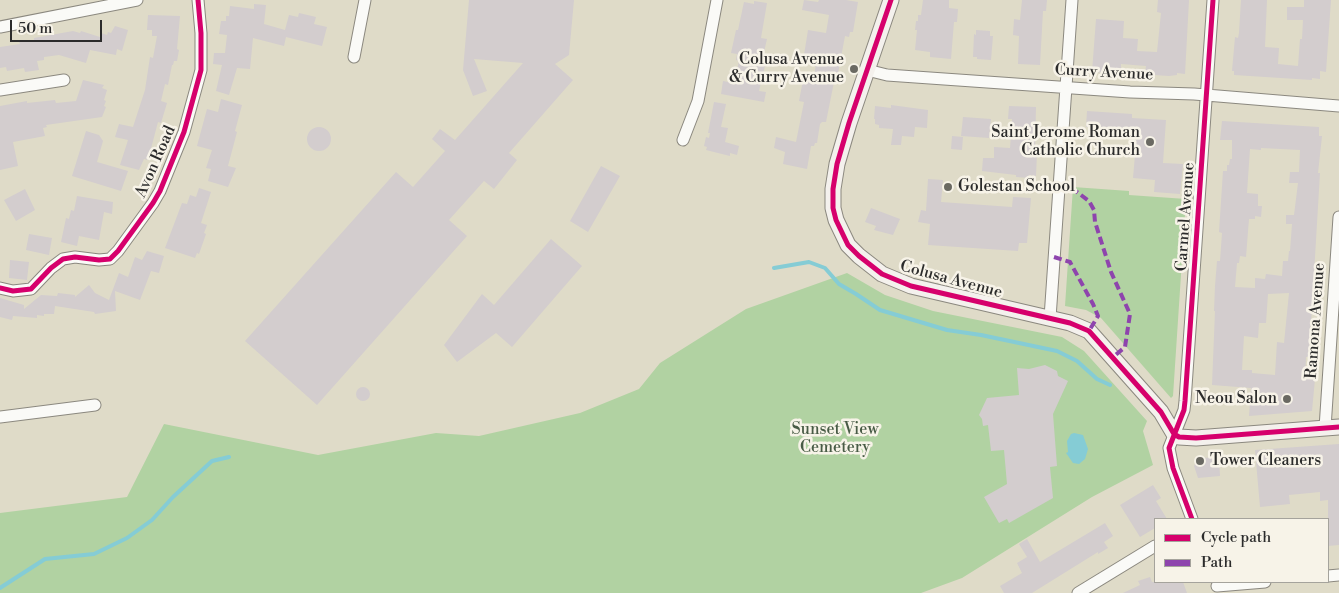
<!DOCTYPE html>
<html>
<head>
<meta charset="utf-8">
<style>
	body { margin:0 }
	#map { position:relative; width:1339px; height:593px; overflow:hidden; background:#dfdbc8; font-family:"Libre Bodoni",serif }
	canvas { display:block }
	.legend { position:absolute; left:1154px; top:518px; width:175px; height:65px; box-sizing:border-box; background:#f7f3e8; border:1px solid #a5a39c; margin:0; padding:6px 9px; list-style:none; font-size:15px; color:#2b2b2b }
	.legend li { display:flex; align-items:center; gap:10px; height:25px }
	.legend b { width:25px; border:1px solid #a5a39c }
	.scale { position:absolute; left:10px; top:20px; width:92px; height:22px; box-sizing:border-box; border:2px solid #2b2b2b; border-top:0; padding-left:6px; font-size:15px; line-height:18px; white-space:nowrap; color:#2b2b2b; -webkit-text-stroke:4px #f7f3e8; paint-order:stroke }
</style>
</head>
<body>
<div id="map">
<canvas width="1339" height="593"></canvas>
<ul class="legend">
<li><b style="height:6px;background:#d6006c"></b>Cycle path</li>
<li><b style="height:6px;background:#8e44ad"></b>Path</li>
</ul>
<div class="scale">50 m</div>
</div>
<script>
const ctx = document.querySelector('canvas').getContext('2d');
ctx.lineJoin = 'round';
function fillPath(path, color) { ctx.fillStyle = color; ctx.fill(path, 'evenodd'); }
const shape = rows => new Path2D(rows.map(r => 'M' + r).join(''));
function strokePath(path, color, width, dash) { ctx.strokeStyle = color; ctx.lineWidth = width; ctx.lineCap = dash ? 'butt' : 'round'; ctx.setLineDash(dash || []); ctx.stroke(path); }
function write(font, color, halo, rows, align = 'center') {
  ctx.font = font + ' "Libre Bodoni",serif'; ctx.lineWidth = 5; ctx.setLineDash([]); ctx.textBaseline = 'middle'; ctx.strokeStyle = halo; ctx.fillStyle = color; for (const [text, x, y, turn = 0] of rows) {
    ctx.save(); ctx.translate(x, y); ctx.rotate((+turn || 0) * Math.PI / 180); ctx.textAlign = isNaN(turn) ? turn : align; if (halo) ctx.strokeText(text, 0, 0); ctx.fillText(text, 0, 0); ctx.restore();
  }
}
const green = shape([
	[1073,187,1129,191,1129,195,1186,199,1173,396,1171,398,1101,318,1086,310,1065,306],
	[847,273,885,295,933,311,1062,337,1084,351,1147,421,1143,431,1153,465,1092,497,962,578,921,593,0,593,0,513,127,497,164,424,318,455,436,433,479,436,580,413,639,389,660,363,746,309]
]);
const water = shape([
	[1074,433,1083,435,1088,449,1085,459,1079,464,1073,463,1066,453,1068,452,1067,441,1071,434]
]);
const stream = shape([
	[774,268,809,262,825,268,839,284,856,294,880,310,947,330,981,335,1057,351,1077,361,1097,379,1110,385],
	[0,588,45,559,94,554,127,538,152,520,173,497,212,461,229,457]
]);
const building = shape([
	[469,0,574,0,569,55,555,64,573,80,509,153,517,160,494,189,484,181,449,220,467,236,317,405,245,341,396,172,413,187,445,151,432,139,440,129,455,140,523,63,474,59,487,91,473,96,463,70],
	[804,0,818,2,819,0,846,0,858,2,853,32,850,32,849,37,845,36,837,79,836,82,834,82,826,122,822,122,820,124,817,143,815,143,814,146,811,146,807,169,783,164,785,152,774,148,776,137,796,142,804,102,799,101,804,75,814,76,817,58,804,55,808,30,826,33,829,15,802,10],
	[923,0,949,0,949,8,958,9,957,22,954,22,951,59,930,57,930,52,915,50,917,30,915,30,916,21,918,21,918,15,921,15],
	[1022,0,1047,0,1046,11,1043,11,1040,65,1018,64,1019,36,1013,35,1014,19,1020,20],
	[1158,0,1189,0,1185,74,1177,73,1177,75,1169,76,1154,75,1145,73,1146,66,1121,64,1121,74,1092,72,1096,19,1124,21,1123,38,1138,39,1137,51,1157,52,1161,13,1157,12],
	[1241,0,1267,0,1265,47,1279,48,1278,64,1298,66,1300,39,1302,39,1303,20,1287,20,1287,7,1304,7,1304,0,1331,0,1326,72,1320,71,1320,79,1312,78,1312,80,1234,75,1234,71,1232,71,1235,37,1238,38,1239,33],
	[754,1,767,3,761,38,767,39,761,65,765,66,759,91,766,92,764,102,721,94,723,81,734,83,739,61,736,60,737,54,731,53,736,30,738,30,744,2,754,4],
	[254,4,266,5,264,24,285,30,289,15,298,17,299,13,316,17,314,24,327,27,322,46,286,37,284,46,253,38,250,69,237,68,229,95,216,91,222,65,213,64,214,53,225,53,227,35,219,34,221,21,226,21,226,16,229,16,230,6,254,9],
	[148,15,180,16,177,49,179,50,177,61,174,61,173,65,172,65,168,85,165,84,161,101,167,103,161,123,158,122,148,160,144,159,139,170,120,165,128,140,115,137,119,124,133,127,145,90,150,57,153,58,157,36,152,36,152,30,147,30],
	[115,26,128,30,122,51,117,49,116,55,90,50,86,63,59,55,44,57,44,60,37,61,39,70,25,72,24,68,7,71,6,67,0,68,0,47,20,44,19,42,34,40,34,38,73,31,80,33,81,31,100,37,101,33,107,35,108,32,111,33],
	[976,30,990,31,990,36,993,36,991,60,977,59,977,57,973,57,974,34,976,35],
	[83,80,104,85,102,88,107,90,104,100,106,101,104,106,106,107,102,117,46,125,47,127,43,128,45,136,13,142,18,166,0,170,0,106,27,101,27,103,55,100,56,103,76,101],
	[221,99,242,105,235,131,237,132,228,166,236,168,228,187,208,181,211,169,206,168,212,150,197,146,207,109,218,112],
	[714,102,726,104,721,127,728,128,725,142,739,146,737,155,730,153,730,156,706,150,707,147,704,146,706,137,709,138,710,133,708,133],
	[891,105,928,110,927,128,915,127,914,137,902,136,901,145,891,145,893,129,879,128,879,125,875,124,875,119,874,119,875,106,891,108],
	[1009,106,1036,107,1035,153,1037,153,1036,176,1029,175,1029,178,1016,177,1016,175,982,171,983,158,994,158,994,147,1010,148,1012,119,1008,119],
	[1087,111,1132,114,1132,118,1166,120,1163,163,1183,164,1180,194,1154,192,1155,180,1133,178,1137,132,1115,131,1115,134,1100,133,1101,128,1086,127],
	[963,117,991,119,989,138,961,136],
	[1222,121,1319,127,1319,136,1322,136,1318,173,1320,173,1310,341,1308,357,1306,357,1305,378,1315,379,1312,411,1249,416,1251,388,1212,385,1215,311,1214,311,1215,286,1217,261,1220,261,1222,233,1219,232,1223,171,1227,171,1227,165,1229,165,1230,159,1232,159,1232,140,1220,140],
	[1261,148,1300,150,1299,172,1290,172,1289,183,1298,183,1294,215,1286,215,1286,224,1292,224,1290,251,1289,251,1288,261,1283,261,1282,276,1266,274,1265,279,1255,278,1255,288,1235,287,1237,263,1239,263,1240,256,1246,257,1249,219,1255,219,1255,216,1261,217,1262,206,1258,206,1258,194,1247,193,1250,149,1261,150],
	[1289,293,1284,343,1277,342,1275,375,1252,373,1252,370,1242,370,1244,336,1258,338,1259,323,1266,323,1268,294],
	'307 139a12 12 0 1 1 24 0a12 12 0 1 1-24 0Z',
	[86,131,99,135,103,141,97,162,128,171,121,191,72,176],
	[952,136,963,137,962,150,951,149],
	[601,166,620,176,588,232,570,221],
	[928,179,943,180,941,202,1012,207,1013,197,1031,198,1027,243,1019,243,1018,251,928,245,930,224,918,222,921,210,926,211],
	[199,188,211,192,201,223,207,225,204,233,206,234,199,254,197,253,195,258,165,248,182,203,187,204,190,195,196,197],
	[25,189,35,210,16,221,4,200],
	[77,196,113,202,112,214,104,212,99,240,79,236,77,246,61,242,66,218,69,219,71,210,74,211],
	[871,208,900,219,893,235,874,230,876,226,865,222],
	[29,234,52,238,49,255,26,250],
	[551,239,582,266,512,347,496,333,457,362,444,345,482,294,494,305],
	[147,251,164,256,159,273,151,271,140,300,115,291,116,311,95,314,94,312,55,306,54,314,44,314,44,316,37,315,37,318,13,316,12,320,0,317,0,298,24,305,24,309,41,295,57,296,58,293,75,295,75,297,89,285,95,293,109,300,119,273,128,277,135,257,142,260],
	[10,260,29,262,27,280,9,278],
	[1045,365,1057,371,1058,376,1068,381,1053,414,1057,466,1050,467,1053,498,1009,523,1007,519,999,523,984,497,1007,484,1004,450,991,451,988,425,983,426,982,419,979,415,987,398,1019,395,1017,368,1029,369],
	'356 394a7 7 0 1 1 14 0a7 7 0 1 1-14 0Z',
	[1339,444,1339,545,1328,546,1328,500,1320,501,1320,492,1289,495,1290,504,1260,507,1255,450],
	[1219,457,1220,476,1198,478,1194,466,1198,459,1201,458],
	[1153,485,1161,498,1156,501,1167,519,1155,519,1155,528,1140,537,1120,505],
	[1105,523,1113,536,1104,542,1108,548,1098,554,1098,552,1032,593,1004,593,1000,586,1022,573,1017,563,1027,557,1019,544,1027,539,1040,562],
	[1150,577,1152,582,1183,582,1187,593,1123,593,1140,585,1138,581]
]);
const street = shape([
	[0,27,137,0],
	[354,57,365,0],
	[867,70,887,75,1130,92,1194,94,1339,106],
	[0,90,64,80],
	[683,140,698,101,717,0],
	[0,288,13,291,31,289,51,268,63,259,75,257,99,260,110,259,118,251,153,203,160,191,184,132,201,70,201,33,198,0],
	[1050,318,1072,0],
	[0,417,95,405],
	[1325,428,1339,217],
	[1192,519,1173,468,1169,448,1184,410,1185,401,1213,0],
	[1328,576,1339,575],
	[1217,586,1265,582],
	[1078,593,1155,546]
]);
const secondary = shape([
	[891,0,849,123,837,164,833,189,833,208,836,220,848,245,859,256,882,274,911,286,1070,323,1089,331,1161,412,1174,434,1179,437,1196,438,1339,427]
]);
const quiet = shape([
	[1059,188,1073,189,1089,201,1094,210,1095,222,1111,272,1130,314,1125,347,1112,358],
	[1054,257,1070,262,1093,304,1098,316,1089,331]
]);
const cycleway = shape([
	[891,0,849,123,837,164,833,189,833,208,836,220,848,245,859,256,882,274,911,286,1070,323,1089,331,1161,412,1174,434,1179,437,1196,438,1339,427],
	[0,288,13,291,31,289,51,268,63,259,75,257,99,260,110,259,118,251,153,203,160,191,184,132,201,70,201,33,198,0],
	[1192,519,1173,468,1169,448,1184,410,1185,401,1213,0]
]);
const markers = [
	[854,69,5,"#6a6962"],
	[1150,142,5,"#6a6962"],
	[948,187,5,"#6a6962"],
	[1287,399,5,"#6a6962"],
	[1200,461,5,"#6a6962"]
];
const poiNames = [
	["Colusa Avenue",844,60],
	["& Curry Avenue",844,78],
	["Saint Jerome Roman",1140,133],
	["Catholic Church",1140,151],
	["Golestan School",958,187,"left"],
	["Neou Salon",1277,399],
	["Tower Cleaners",1210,461,"left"]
];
const streetNames = [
	["Curry Avenue",1104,73,3],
	["Avon Road",156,162,-66],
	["Carmel Avenue",1186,217,-86],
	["Colusa Avenue",951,280,15],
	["Ramona Avenue",1316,321,-86]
];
const parkNames = [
	["Sunset View",835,430],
	["Cemetery",835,448]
];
fillPath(green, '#b1d2a2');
fillPath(water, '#85ccd5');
strokePath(stream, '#85ccd5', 4);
fillPath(building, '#d3cdce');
strokePath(street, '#8b887f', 13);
strokePath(secondary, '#8b887f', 17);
strokePath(street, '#fafaf7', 11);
strokePath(secondary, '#f4f1ed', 15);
strokePath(quiet, '#8e44ad', 4, [8, 4]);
strokePath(cycleway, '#d6006c', 5);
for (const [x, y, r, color] of markers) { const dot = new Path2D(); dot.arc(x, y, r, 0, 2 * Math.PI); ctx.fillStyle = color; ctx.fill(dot); strokePath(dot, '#f7f3e8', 2); }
write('16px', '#2b2b2b', '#f7f3e8', poiNames, 'right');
write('16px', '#2b2b2b', '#f7f3e8', streetNames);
write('16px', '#485b45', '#f7f3e8', parkNames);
</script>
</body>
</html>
